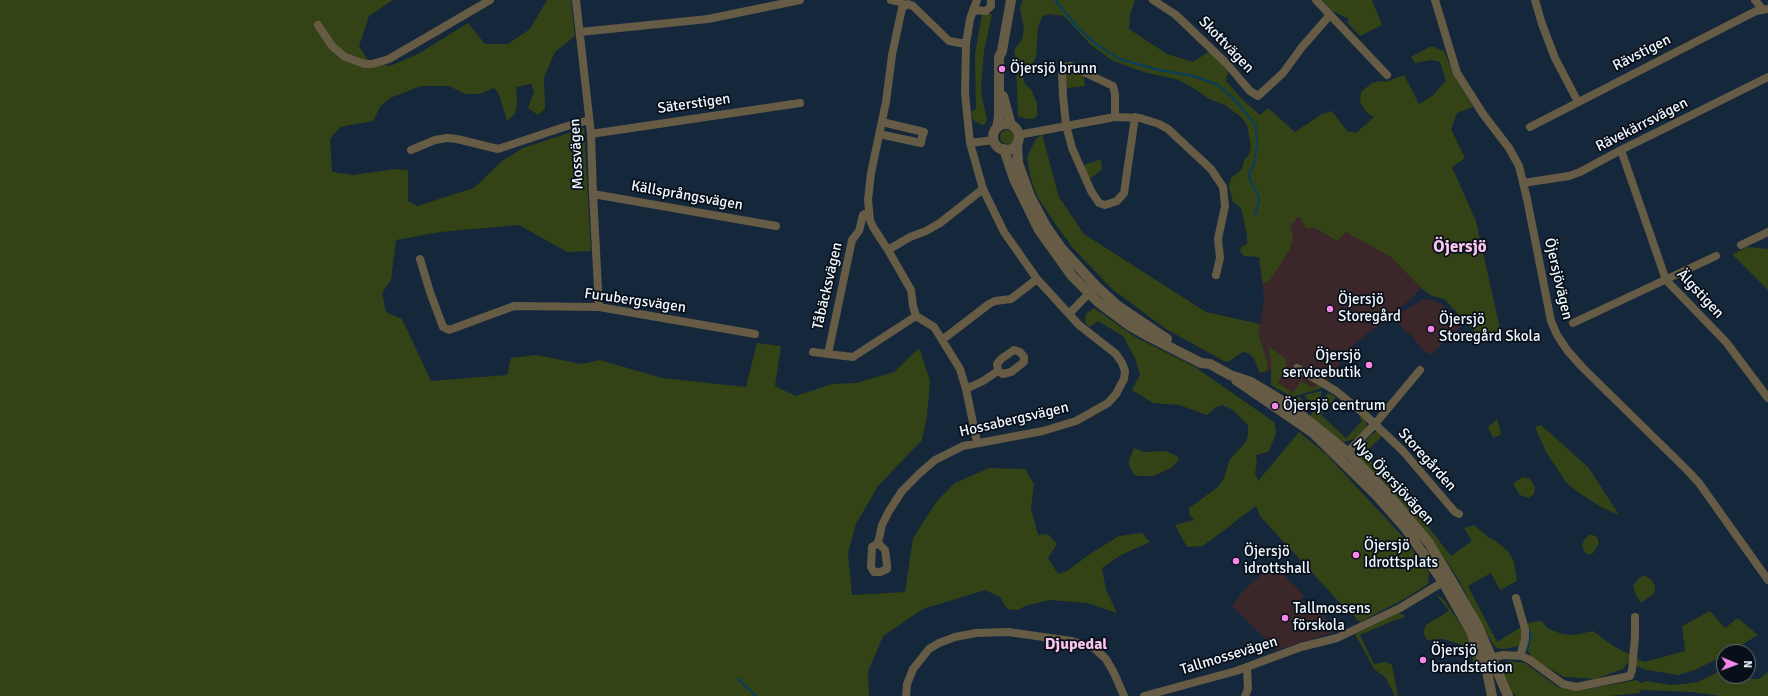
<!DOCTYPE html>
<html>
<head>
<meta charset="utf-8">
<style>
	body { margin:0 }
	#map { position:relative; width:1768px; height:696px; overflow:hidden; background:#15273b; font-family:Signika,sans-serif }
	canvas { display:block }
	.north { position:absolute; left:1716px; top:644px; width:40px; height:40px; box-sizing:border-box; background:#080f18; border:1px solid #646b74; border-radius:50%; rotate:91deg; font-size:11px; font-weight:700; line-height:16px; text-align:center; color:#eef6fe }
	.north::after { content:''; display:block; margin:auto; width:14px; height:18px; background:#f987e9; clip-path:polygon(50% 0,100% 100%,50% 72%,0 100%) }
</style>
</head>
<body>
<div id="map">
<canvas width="1768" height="696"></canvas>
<div class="north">N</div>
</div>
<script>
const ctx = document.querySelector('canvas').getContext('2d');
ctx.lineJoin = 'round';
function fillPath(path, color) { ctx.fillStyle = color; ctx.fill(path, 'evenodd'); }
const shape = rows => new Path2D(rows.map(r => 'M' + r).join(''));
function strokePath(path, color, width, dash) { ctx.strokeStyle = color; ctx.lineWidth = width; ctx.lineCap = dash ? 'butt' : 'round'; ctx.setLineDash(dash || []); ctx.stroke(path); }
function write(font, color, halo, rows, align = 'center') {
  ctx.font = font + ' Signika,sans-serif'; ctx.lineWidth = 3.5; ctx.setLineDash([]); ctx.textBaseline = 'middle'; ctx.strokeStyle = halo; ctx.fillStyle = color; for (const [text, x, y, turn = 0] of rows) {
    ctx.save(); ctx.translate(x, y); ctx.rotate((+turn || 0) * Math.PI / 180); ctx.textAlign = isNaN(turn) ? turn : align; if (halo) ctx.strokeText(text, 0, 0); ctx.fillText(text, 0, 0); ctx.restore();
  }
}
const education = shape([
	[1296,217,1300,217,1306,228,1315,228,1336,241,1346,232,1368,243,1392,257,1421,288,1411,299,1351,347,1328,381,1319,387,1289,395,1278,388,1271,370,1267,371,1267,362,1259,335,1264,297,1259,257,1266,246],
	[1423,299,1433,300,1442,304,1461,327,1430,355,1421,348,1410,334,1404,331,1399,322,1399,312,1407,309],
	[1270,566,1274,571,1278,568,1304,596,1301,599,1305,603,1308,601,1338,631,1277,650,1232,606,1241,593]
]);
const green = shape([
	[0,0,393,0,369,16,359,46,367,59,390,66,418,54,468,23,485,44,508,44,530,29,547,0,571,0,575,36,555,52,544,77,545,109,538,115,528,108,534,92,531,84,516,87,517,104,515,114,507,121,499,94,494,88,479,94,465,94,449,86,421,86,390,98,380,107,373,121,340,127,330,139,332,172,353,175,395,169,408,170,408,201,417,206,474,188,502,161,523,148,584,128,591,251,567,252,519,225,440,232,396,240,391,280,382,293,386,312,402,319,431,381,507,375,511,358,536,355,581,364,600,360,662,378,746,387,757,343,781,346,775,386,796,396,832,384,856,383,894,372,919,348,930,381,927,417,922,440,878,486,856,524,848,553,852,595,905,592,913,538,937,501,955,483,989,468,1025,469,1034,484,1031,508,1038,535,1048,534,1057,544,1048,558,1058,574,1067,571,1093,552,1119,536,1142,533,1150,542,1121,555,1102,568,1106,590,1117,613,1087,603,1050,600,1028,605,1017,610,1007,609,1000,597,985,590,923,609,883,636,868,672,869,696,0,696],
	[1023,0,1135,0,1130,15,1129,29,1167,54,1193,62,1210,51,1228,71,1226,81,1243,100,1260,115,1268,108,1295,132,1322,114,1332,111,1347,131,1356,133,1374,117,1366,112,1360,102,1361,92,1372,83,1381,81,1386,82,1404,75,1419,104,1432,96,1446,81,1440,62,1432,60,1415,63,1411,57,1431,46,1444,51,1457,81,1473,107,1457,113,1451,129,1465,158,1452,167,1476,221,1501,333,1481,338,1444,299,1432,296,1421,288,1391,257,1346,232,1337,241,1315,228,1306,228,1300,217,1296,217,1295,222,1290,224,1293,238,1290,249,1270,280,1263,284,1259,257,1244,256,1240,252,1241,247,1247,244,1247,236,1242,211,1240,207,1233,202,1229,186,1231,178,1242,169,1244,161,1249,154,1251,147,1247,125,1241,117,1225,105,1209,99,1195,89,1176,79,1147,73,1113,61,1091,45,1064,16,1049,14,1042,17,1038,27,1036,56,1032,65,1023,76,1025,84,1032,91,1037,103,1037,116,1033,119,1027,119,1018,116,1016,59,1014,50,1022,40,1024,29,1020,8],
	[1322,0,1372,0,1382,25,1360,36,1347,22,1349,19,1332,11],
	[982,14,992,14,984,51,981,88,983,103,987,119,985,124,982,125,973,120,971,112,976,109,975,54],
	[1069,70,1073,70,1084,76,1085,86,1066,88,1065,75],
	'1000 137a7 7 0 1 1 14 0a7 7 0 1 1-14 0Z',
	[1042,134,1059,197,1084,234,1206,312,1260,324,1259,335,1267,362,1267,371,1260,373,1253,357,1248,353,1243,352,1228,362,1224,361,1166,329,1112,289,1073,248,1056,225,1037,196,1030,176,1027,158,1035,140],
	[1101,159,1102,170,1089,179,1082,166],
	[1748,247,1768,249,1768,290,1733,255,1734,253],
	[1094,308,1135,337,1195,367,1274,422,1276,431,1275,437,1268,452,1256,455,1257,463,1255,473,1258,481,1299,432,1327,455,1403,537,1429,572,1428,584,1406,598,1360,622,1342,605,1260,516,1256,506,1203,546,1187,547,1175,525,1194,520,1189,514,1189,508,1218,487,1224,478,1230,459,1246,442,1248,435,1248,425,1233,410,1222,405,1216,407,1207,415,1179,405,1153,403,1132,390,1140,375,1135,358,1123,336,1098,321,1090,327,1086,324,1085,319,1086,314],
	[1268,346,1286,359,1286,367,1278,383,1293,393,1301,381,1313,388,1317,384,1322,388,1292,397,1271,385,1271,360],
	[1322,391,1320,397,1312,405,1304,395],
	[1328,393,1336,397,1321,415,1346,438,1362,421,1359,417,1362,416,1366,421,1367,427,1356,438,1344,442,1336,438,1309,417],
	[1300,397,1308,407,1304,413,1288,400],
	[1497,419,1501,433,1499,436,1493,437,1488,427],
	[1541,425,1589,468,1619,515,1601,507,1579,493,1566,482,1546,452,1535,427],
	[1376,432,1380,432,1382,436,1364,454,1397,487,1451,556,1472,541,1464,528,1474,525,1488,537,1497,542,1508,551,1514,562,1517,581,1500,590,1491,573,1468,586,1497,642,1523,626,1523,634,1520,644,1518,646,1504,649,1497,648,1493,644,1458,579,1436,545,1390,488,1358,457,1360,447,1371,435],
	[1134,448,1144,452,1166,451,1177,456,1179,460,1171,468,1153,476,1138,476,1134,474,1129,466,1129,460],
	[1522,477,1530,479,1535,487,1534,494,1528,498,1520,495,1513,484],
	[1590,534,1597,537,1599,544,1593,553,1588,555,1585,552,1582,546,1584,540],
	[1644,575,1652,580,1655,587,1655,591,1653,594,1641,603,1636,595,1633,586,1638,579],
	[1435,593,1444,600,1463,628,1480,664,1477,666,1474,665,1473,660,1467,649,1460,644,1443,639,1427,640,1423,632,1426,625,1449,611],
	[1710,611,1725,628,1738,618,1758,635,1730,652,1724,652,1724,655,1717,659,1697,669,1679,675,1647,670,1636,666,1635,662,1628,662,1623,669,1595,679,1564,677,1532,658,1528,651,1531,635,1527,624,1532,622,1542,621,1547,628,1562,634,1574,635,1593,631,1615,647,1644,662,1685,651,1682,626],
	[1399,613,1404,615,1405,617,1395,620,1360,635,1374,664,1385,662,1392,665,1398,696,1395,696,1385,677,1374,669,1355,634],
	[1509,661,1525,663,1558,687,1570,690,1582,690,1637,680,1641,683,1646,681,1671,685,1684,684,1698,682,1724,669,1724,676,1745,676,1753,679,1759,679,1768,672,1768,696,1720,696,1692,692,1641,690,1639,693,1609,696,1517,696,1510,692,1501,671,1503,664]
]);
const stream = shape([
	[1055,0,1079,29,1096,44,1119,59,1159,70,1194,76,1218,85,1235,100,1256,125,1257,146,1254,164,1249,173,1250,180,1257,192,1259,201,1255,215],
	[1526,652,1531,635,1528,628],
	[738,679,756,696]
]);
const minor = shape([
	[576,0,591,134,593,194,599,307],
	[891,0,901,2,904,6],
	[1153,0,1176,15,1227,64,1250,91,1258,96,1283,73,1302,47,1330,15],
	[1316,0,1387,75],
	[1435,0,1457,73,1483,114,1509,148,1519,166,1527,199,1551,321,1557,335,1567,350,1582,367,1688,471,1699,483,1768,580],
	[1535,0,1542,24,1555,58,1578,102],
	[1755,0,1763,10],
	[973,10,986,11,991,6,991,0],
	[318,25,332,46,345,57,365,64,372,64,389,59,490,0],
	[580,32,708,19,800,0],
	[1115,117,1115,94,1113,86,1071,66,1064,67,1062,73,1063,96,1066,125,1072,148,1091,191,1099,203,1105,205,1117,201,1124,193,1135,117],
	[1530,127,1756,11,1768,9],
	[591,134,800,103],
	[879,134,921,143,922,137,924,132,882,122],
	[1018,135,1115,117,1140,118,1159,124,1168,129,1211,169,1223,187,1225,206,1218,239,1220,258,1216,275],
	[970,143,994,140],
	[411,150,435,140,447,138,457,139,498,149,564,127,589,120],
	[1621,150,1666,280,1726,342,1768,398],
	[1523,183,1569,176,1580,172,1621,150,1768,77],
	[593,194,776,226],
	[868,212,863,215,859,231,852,240,828,354,853,357,916,316],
	[1741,245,1768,232],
	[888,250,873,227,870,220,868,200,871,173,886,102,892,55,902,8,908,4,913,6,949,41,966,44],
	[420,259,430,292,443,327,449,330,514,306,599,307,755,334],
	[1069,314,1093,289],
	[1573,323,1716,256],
	[942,340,989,304,995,301,1011,299,1037,279],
	[813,352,828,354],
	[1297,368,1336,391,1362,412,1402,450,1455,512,1459,514],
	[966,389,983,381,998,371,1003,374,1011,372,1024,362,1024,357,1020,352,1014,350,1001,359,997,364,998,371],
	[977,442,966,389,960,369,934,327,916,316,913,306,911,290,888,250,910,237,926,231,940,223,983,189],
	[1344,456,1375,424,1420,370],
	[878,543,872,547,871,567,874,572,880,572,887,569,887,564,885,550,878,543,882,525,889,511,902,491,920,473,935,460,963,446,1043,431,1076,421,1108,403,1116,394,1124,379,1125,371,1122,363,1116,354,1079,325,1037,279,1004,232,983,189,970,143,965,93,966,44,970,19,977,0],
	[1516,598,1525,629,1525,639,1520,656],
	[1486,659,1503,655,1522,656,1530,660,1563,684,1576,687,1630,676,1632,670,1635,637,1635,617],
	[906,696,907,684,913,669,929,649,939,643,955,637,976,633,1008,632,1072,641,1094,648,1106,659,1114,673,1124,696],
	[1144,696,1236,671,1301,647,1337,638,1400,608,1448,579],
	[1245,696,1248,689,1247,668]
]);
const tertiary = shape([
	[1003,96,1011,125],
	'993 137a13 13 0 1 1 26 0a13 13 0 1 1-26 0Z',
	[997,128,999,116,999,57,1002,51,1011,0],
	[1017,143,1018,163,1030,196,1046,226,1062,249,1096,286,1118,306,1167,339],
	[1004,149,1014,179,1039,230,1072,276,1098,302,1130,326,1146,335,1201,363,1210,364,1230,375,1251,382,1286,403,1347,452,1388,494,1429,543,1450,578,1477,624,1508,696],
	[1236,380,1312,432,1377,496,1406,529,1443,582,1470,630,1487,671,1492,696]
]);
const markers = [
	[1002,69,4,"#f987e9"],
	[1330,309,4,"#f987e9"],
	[1431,329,4,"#f987e9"],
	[1369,365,4,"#f987e9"],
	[1275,406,4,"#f987e9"],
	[1356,555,4,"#f987e9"],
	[1236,561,4,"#f987e9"],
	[1285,618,4,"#f987e9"],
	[1423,660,4,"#f987e9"]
];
const streetNames = [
	["Skottvägen",1226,45,46],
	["Rävstigen",1642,53,-27],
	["Säterstigen",694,104,-8],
	["Rävekärrsvägen",1642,125,-27],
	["Mossvägen",577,154,-93],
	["Källsprångsvägen",687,196,10],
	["Öjersjövägen",1558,279,77],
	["Tåbäcksvägen",828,286,-77],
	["Älgstigen",1700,294,47],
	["Furubergsvägen",635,301,8],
	["Hossabergsvägen",1014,420,-13],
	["Storegården",1427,460,48],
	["Nya Öjersjövägen",1393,482,47],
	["Tallmossevägen",1229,656,-17]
];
const poiNames = [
	["Öjersjö brunn",1010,69],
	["Öjersjö",1338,300],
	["Storegård",1338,317],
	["Öjersjö",1439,320],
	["Storegård Skola",1439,337],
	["Öjersjö",1361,356,"right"],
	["servicebutik",1361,373,"right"],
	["Öjersjö centrum",1283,406],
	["Öjersjö",1364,546],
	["Idrottsplats",1364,563],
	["Öjersjö",1244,552],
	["idrottshall",1244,569],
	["Tallmossens",1293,609],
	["förskola",1293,626],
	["Öjersjö",1431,651],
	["brandstation",1431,668]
];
const neighbourhoodNames = [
	["Djupedal",1076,645]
];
const quarterNames = [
	["Öjersjö",1460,248]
];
fillPath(education, '#3b2729');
fillPath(green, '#334316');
strokePath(stream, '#053e62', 2);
strokePath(minor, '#665b44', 8);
strokePath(tertiary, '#665b44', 10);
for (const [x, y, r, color] of markers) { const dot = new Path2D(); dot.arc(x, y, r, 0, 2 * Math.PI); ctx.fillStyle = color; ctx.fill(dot); strokePath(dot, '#080f18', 1.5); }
write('15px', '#eef6fe', '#080f18', streetNames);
write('15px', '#eef6fe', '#080f18', poiNames, 'left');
write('bold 16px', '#f9c5ef', '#080f18', neighbourhoodNames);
write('bold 17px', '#f9c5ef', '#080f18', quarterNames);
</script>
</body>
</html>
